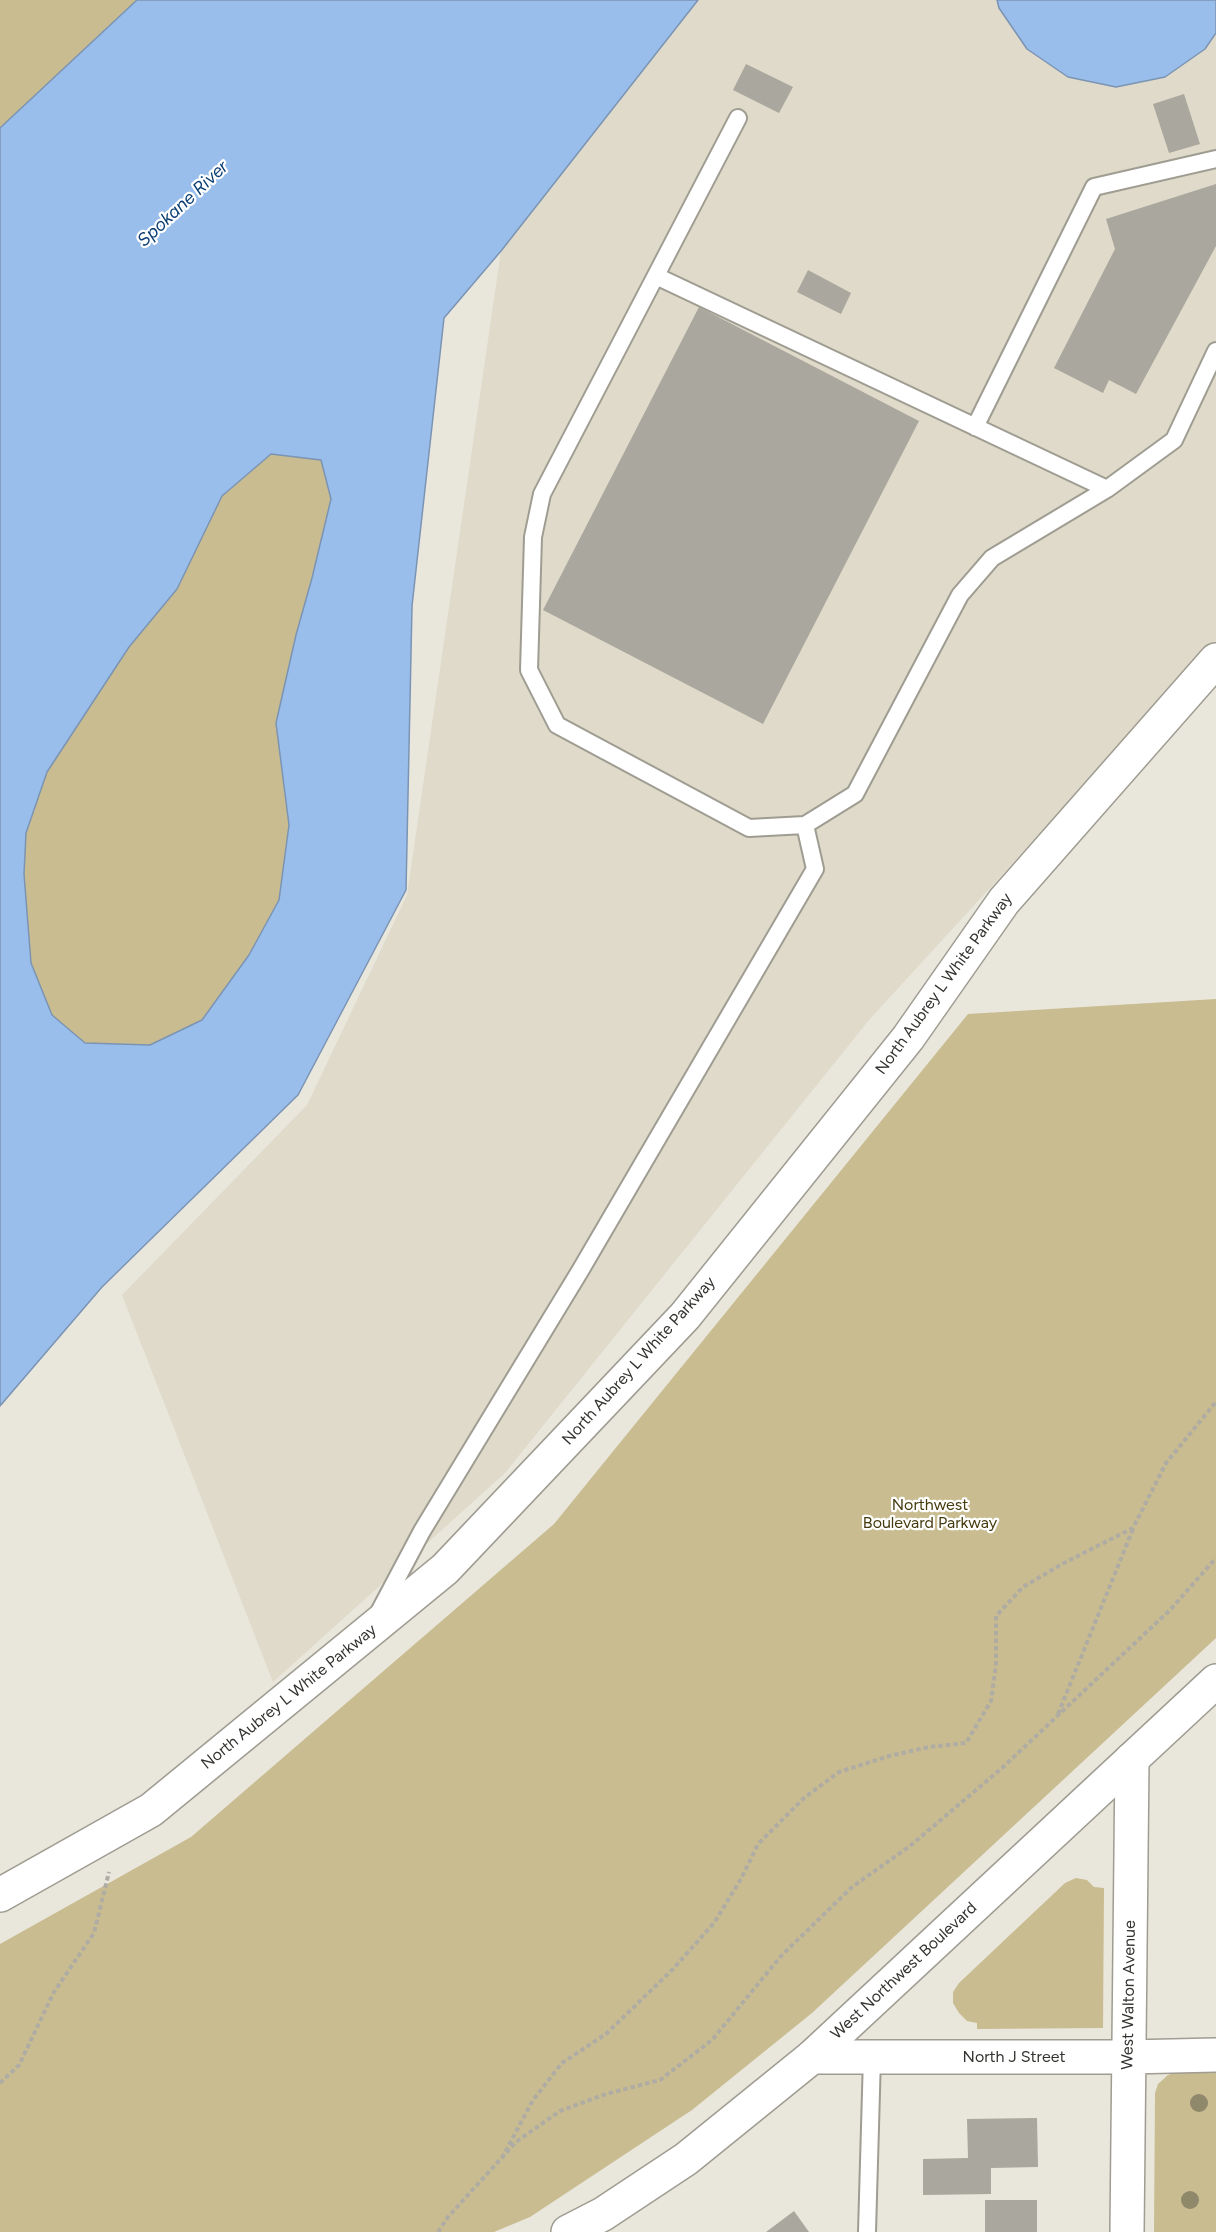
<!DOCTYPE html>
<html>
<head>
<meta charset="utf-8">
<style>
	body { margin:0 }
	canvas { display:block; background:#e9e6dc }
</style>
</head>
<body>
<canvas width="1216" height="2232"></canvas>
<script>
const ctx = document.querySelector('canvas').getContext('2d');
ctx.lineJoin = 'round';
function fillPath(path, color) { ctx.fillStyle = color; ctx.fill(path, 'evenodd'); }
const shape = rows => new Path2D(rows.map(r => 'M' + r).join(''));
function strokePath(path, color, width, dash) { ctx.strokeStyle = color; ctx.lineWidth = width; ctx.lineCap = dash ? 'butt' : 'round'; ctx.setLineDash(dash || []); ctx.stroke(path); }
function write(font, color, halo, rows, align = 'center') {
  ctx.font = font + ' Figtree,sans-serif'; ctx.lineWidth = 4.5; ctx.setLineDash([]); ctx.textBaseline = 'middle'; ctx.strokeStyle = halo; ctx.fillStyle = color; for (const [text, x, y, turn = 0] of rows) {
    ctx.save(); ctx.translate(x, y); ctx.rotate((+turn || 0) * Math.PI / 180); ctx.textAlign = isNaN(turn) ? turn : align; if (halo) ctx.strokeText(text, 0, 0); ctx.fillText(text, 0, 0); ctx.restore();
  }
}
const built = shape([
	[698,0,1216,0,1216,641,869,1020,505,1473,273,1682,122,1295,307,1105,407,895,501,251]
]);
const green = shape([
	[0,0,137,0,0,128],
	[271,454,321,460,331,499,312,578,296,635,276,723,289,825,279,900,249,955,202,1020,150,1045,85,1043,52,1015,31,963,24,874,26,834,47,772,129,647,177,589,222,496],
	[1216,999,1216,1638,812,2013,692,2110,530,2217,494,2232,0,2232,0,1944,191,1837,554,1524,968,1014],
	[1076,1878,1087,1880,1094,1887,1104,1888,1103,2028,977,2029,977,2023,967,2021,959,2013,953,2003,953,1992,959,1983,1065,1883],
	[1216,2070,1216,2232,1154,2232,1155,2093,1158,2084,1168,2075,1180,2071]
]);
const water = shape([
	[137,0,698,0,501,251,444,318,412,606,406,890,298,1095,102,1287,0,1406,0,128,137,0],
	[271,454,321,460,331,499,312,578,296,635,276,723,289,825,279,900,249,955,202,1020,150,1045,85,1043,52,1015,31,963,24,874,26,833,47,772,129,647,177,589,222,496,271,454],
	[997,0,1216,0,1216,33,1205,49,1165,77,1116,87,1068,77,1027,49,999,8,997,0]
]);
const building = shape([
	[746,64,793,87,779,113,733,90],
	[1184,94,1200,144,1169,153,1153,104],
	[1216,184,1216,246,1136,394,1109,380,1103,393,1054,368,1115,249,1106,219],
	[808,270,851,293,841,314,797,292],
	[699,307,919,421,763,724,543,610],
	[1037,2118,1038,2167,991,2168,991,2194,923,2195,923,2159,968,2158,967,2119],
	[985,2200,1037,2200,1037,2232,985,2232],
	[794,2211,809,2232,766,2232]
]);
const path = shape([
	[1058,1714,1133,1529],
	[0,2083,19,2065,54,1992,94,1933,109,1872],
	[502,2158,533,2100,562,2063,606,2034,673,1969,714,1923,741,1879,758,1844,804,1798,839,1772,889,1756,929,1747,966,1743,991,1701,996,1664,996,1616,1023,1587,1062,1564,1133,1528,1166,1463,1216,1402],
	[438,2232,448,2217,516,2142,560,2111,606,2094,660,2080,712,2040,781,1956,852,1887,910,1846,1002,1768,1170,1610,1216,1558]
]);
const service = shape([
	[738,118,542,494,533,537,529,670,557,725,749,828,805,825,855,794,960,595,992,558,1107,489,1174,440,1216,351],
	[656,276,1107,489],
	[975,427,1094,187,1216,159],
	[378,1614,422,1531,580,1271,815,869,805,825],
	[867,2232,872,2057]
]);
const minor = shape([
	[0,1895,151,1810,445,1569,685,1316,908,1038,1004,901,1216,660],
	[812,2057,1128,2057,1216,2055],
	[1127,2232,1132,1759]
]);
const secondary = shape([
	[568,2232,603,2214,686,2159,812,2057,1216,1681]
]);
const trees = [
	[1199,2103],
	[1190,2200]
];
const streetNames = [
	["North Aubrey L White Parkway",944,984,-54],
	["North Aubrey L White Parkway",639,1361,-48],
	["North Aubrey L White Parkway",289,1697,-39],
	["West Northwest Boulevard",904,1971,-43],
	["West Walton Avenue",1129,1995,-89],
	["North J Street",1014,2057]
];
const parkNames = [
	["Northwest",930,1505],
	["Boulevard Parkway",930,1523]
];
const waterNames = [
	["Spokane River",183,204,-43]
];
fillPath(built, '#dfdac9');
fillPath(green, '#c9bc90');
fillPath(water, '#9abeeb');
strokePath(water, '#7b94b3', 1.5);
fillPath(building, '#aaa79e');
strokePath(service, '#9f9c92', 20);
strokePath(minor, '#9f9c92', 36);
strokePath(secondary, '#9f9c92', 36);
strokePath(path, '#afaca4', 4, [4.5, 3]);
strokePath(service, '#fff', 16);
strokePath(minor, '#fff', 33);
strokePath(secondary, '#fff', 33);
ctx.fillStyle = '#8f886b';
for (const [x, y] of trees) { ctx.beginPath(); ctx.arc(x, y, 9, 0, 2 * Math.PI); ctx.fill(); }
write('16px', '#34332f', '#fff', streetNames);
write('16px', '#463b0e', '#fff', parkNames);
write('italic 18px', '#0a3d73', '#fff', waterNames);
</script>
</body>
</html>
